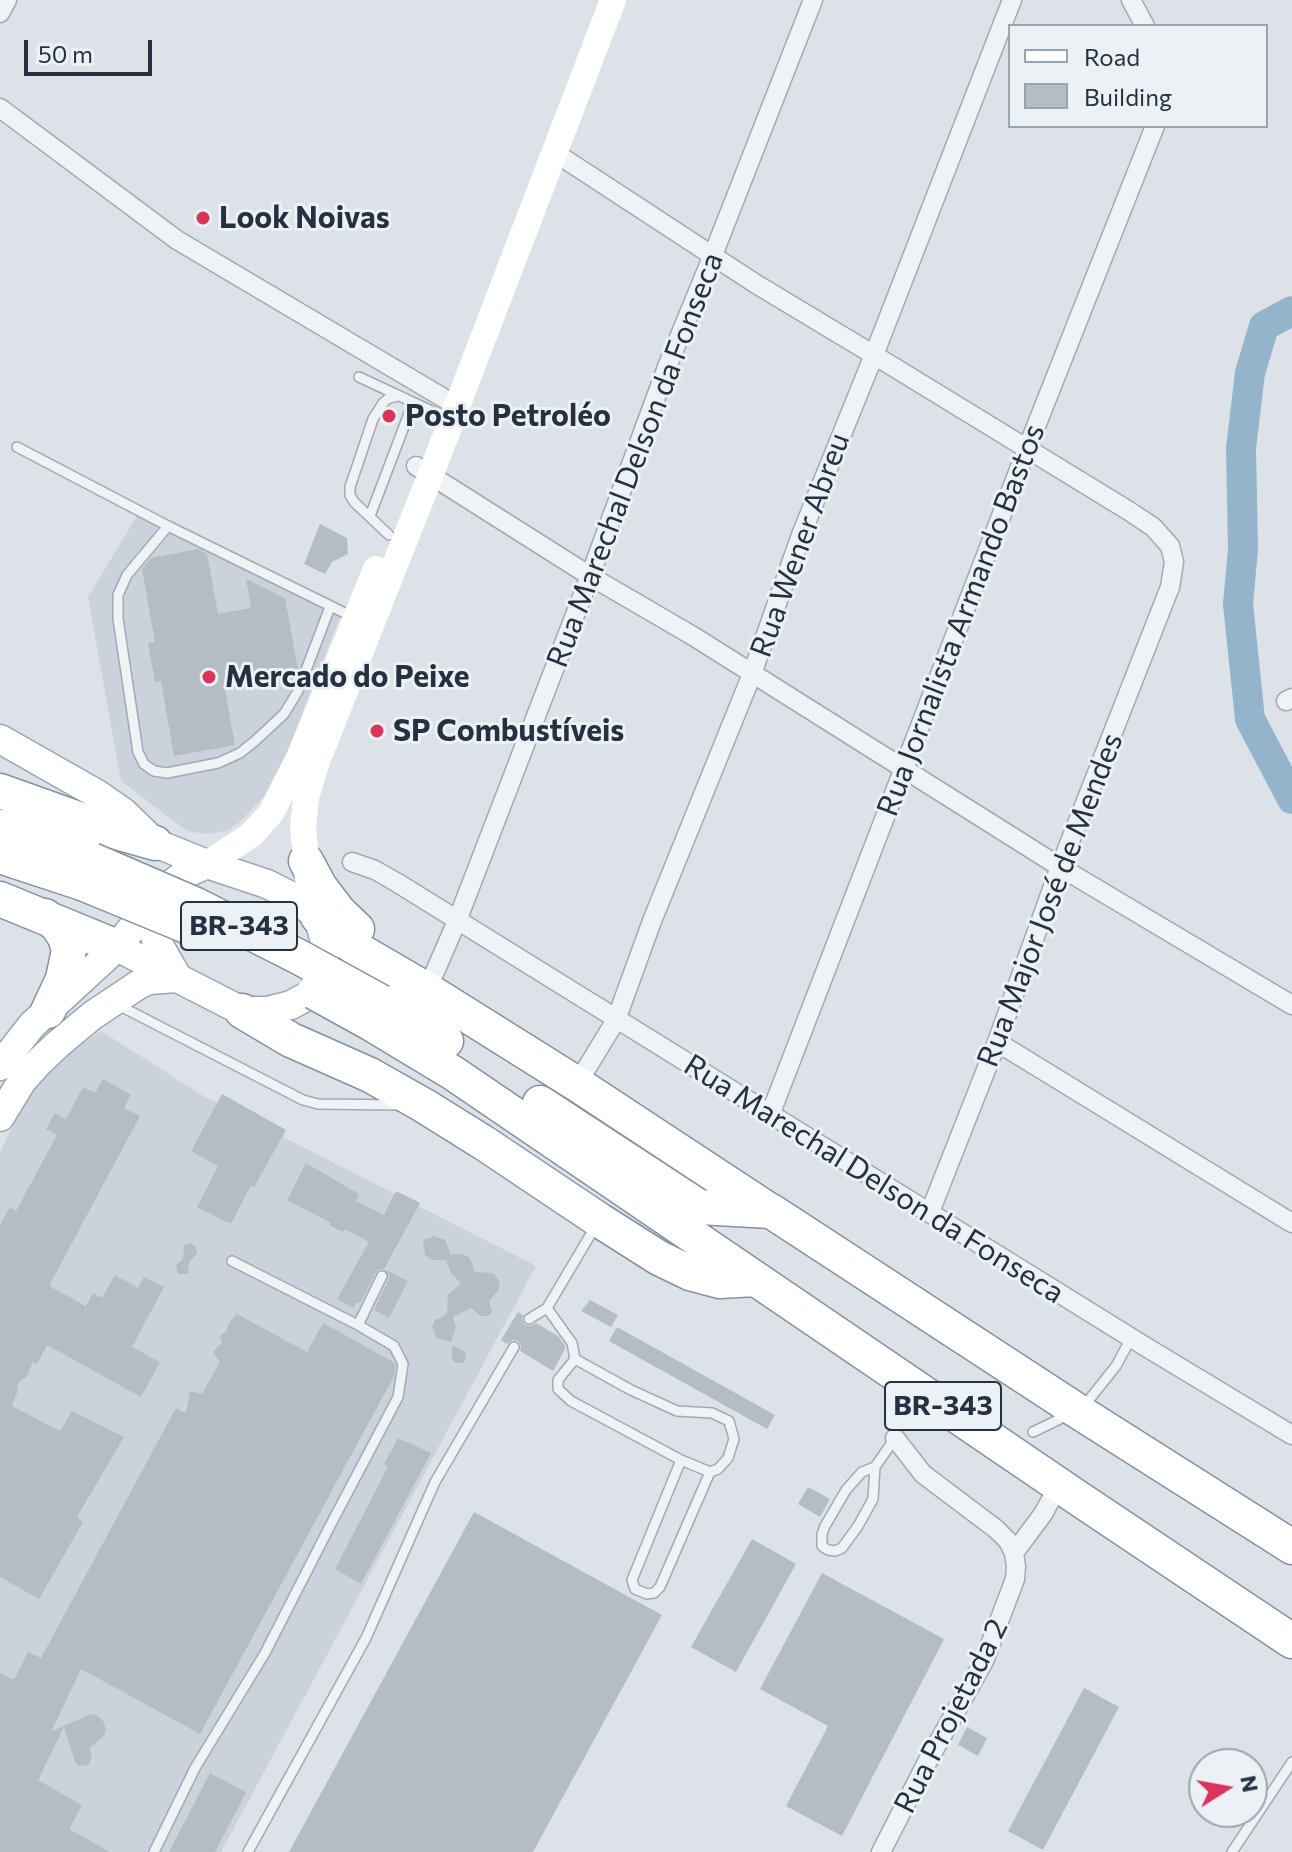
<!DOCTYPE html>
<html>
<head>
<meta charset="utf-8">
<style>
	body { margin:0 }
	#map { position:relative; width:1292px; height:1852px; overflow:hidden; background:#dde2e8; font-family:Commissioner,sans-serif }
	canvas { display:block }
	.legend { position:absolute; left:1008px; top:24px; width:260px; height:104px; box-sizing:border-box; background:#ecf1f6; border:2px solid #9ca4ad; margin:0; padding:10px 14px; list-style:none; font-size:24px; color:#253140 }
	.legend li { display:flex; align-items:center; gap:16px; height:40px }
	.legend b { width:40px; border:2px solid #9ca4ad }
	.north { position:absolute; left:1188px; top:1748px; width:80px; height:80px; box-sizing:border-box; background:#ecf1f6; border:2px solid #9ca4ad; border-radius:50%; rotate:79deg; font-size:22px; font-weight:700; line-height:32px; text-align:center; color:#253140 }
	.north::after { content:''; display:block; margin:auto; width:28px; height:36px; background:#db345a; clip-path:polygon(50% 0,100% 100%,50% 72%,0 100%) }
	.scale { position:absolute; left:24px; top:40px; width:128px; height:36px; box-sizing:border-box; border:4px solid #253140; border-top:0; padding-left:10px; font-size:24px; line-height:28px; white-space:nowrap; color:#253140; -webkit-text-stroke:6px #ecf1f6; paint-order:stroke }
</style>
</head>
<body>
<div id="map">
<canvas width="1292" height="1852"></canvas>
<ul class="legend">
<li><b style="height:10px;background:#fff"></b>Road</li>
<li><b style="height:22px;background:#b4bcc6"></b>Building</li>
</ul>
<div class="north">N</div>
<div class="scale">50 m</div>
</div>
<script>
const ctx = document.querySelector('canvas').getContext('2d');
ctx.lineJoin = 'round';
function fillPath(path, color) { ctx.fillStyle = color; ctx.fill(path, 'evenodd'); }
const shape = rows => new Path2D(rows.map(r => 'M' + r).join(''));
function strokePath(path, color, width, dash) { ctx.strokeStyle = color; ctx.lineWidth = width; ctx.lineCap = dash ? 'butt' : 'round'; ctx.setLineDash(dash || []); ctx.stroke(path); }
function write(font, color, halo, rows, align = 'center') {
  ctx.font = font + ' Commissioner,sans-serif'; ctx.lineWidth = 6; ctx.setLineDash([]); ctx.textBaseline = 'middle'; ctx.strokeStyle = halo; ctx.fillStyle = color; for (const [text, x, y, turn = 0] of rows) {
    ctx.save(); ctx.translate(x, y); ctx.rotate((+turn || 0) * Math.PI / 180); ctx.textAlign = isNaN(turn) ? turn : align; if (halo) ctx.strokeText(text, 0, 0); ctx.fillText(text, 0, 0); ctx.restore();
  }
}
const built = shape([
	[138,514,340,617,288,750,265,795,241,821,227,831,205,834,187,831,121,781,88,597],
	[101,1031,205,1097,536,1266,221,1852,0,1852,0,1153,32,1083,64,1057]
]);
const river = shape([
	[1292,311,1264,326,1250,373,1241,448,1243,549,1238,604,1250,719,1292,799]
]);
const building = shape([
	[320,524,347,538,348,554,332,562,325,574,304,564],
	[198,549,207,554,218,614,251,608,246,579,285,598,298,670,295,678,225,690,235,745,174,756,161,681,155,682,148,643,155,642,142,569,151,558],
	[103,1079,131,1095,124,1108,140,1116,49,1286,86,1306,93,1293,102,1298,115,1275,138,1288,144,1277,164,1287,132,1347,160,1362,141,1397,47,1345,37,1364,33,1362,27,1376,18,1383,17,1393,12,1406,60,1431,72,1411,124,1437,77,1517,83,1522,39,1599,0,1577,0,1225,10,1207,16,1211,57,1135,46,1129,55,1113,66,1119,83,1087,95,1093],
	[222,1094,286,1130,254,1187,251,1185,231,1224,197,1207,218,1166,191,1151],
	[306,1163,359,1194,356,1201,384,1215,396,1191,420,1203,384,1269,379,1269,376,1272,360,1303,357,1302,353,1308,337,1299,369,1242,345,1229,343,1232,329,1225,331,1223,287,1200],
	[434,1236,445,1240,451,1255,463,1254,470,1258,475,1272,493,1273,500,1282,498,1291,489,1301,492,1312,488,1316,481,1316,471,1308,453,1317,456,1327,451,1342,436,1338,432,1327,435,1320,447,1314,448,1295,461,1283,451,1273,446,1260,432,1260,425,1255,423,1240],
	[190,1243,196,1247,197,1253,189,1263,188,1274,178,1274,176,1265,183,1259,184,1246],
	[386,1270,408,1281,389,1318,374,1310,389,1279,389,1275],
	[590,1300,618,1315,611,1327,581,1311],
	[518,1312,523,1315,522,1320,525,1325,530,1326,536,1323,558,1336,565,1346,565,1349,553,1371,520,1351,521,1346,518,1341,513,1340,507,1344,501,1340],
	[237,1314,307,1352,323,1323,393,1362,395,1365,394,1376,200,1734,81,1669,51,1732,88,1715,93,1714,97,1716,104,1722,106,1731,104,1736,89,1748,92,1757,88,1765,79,1766,75,1762,64,1727,38,1780,82,1805,69,1829,110,1852,0,1852,0,1673,14,1680,28,1652,41,1658,176,1408,186,1413,190,1391,202,1394,220,1362,213,1352,222,1343,220,1336,227,1330,229,1323],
	[617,1327,775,1415,767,1429,609,1341],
	[452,1345,465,1352,466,1359,463,1363,455,1363,452,1359],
	[398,1438,431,1453,361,1584,335,1569,388,1467,384,1464],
	[808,1487,830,1499,820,1517,798,1504],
	[474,1512,662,1615,533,1852,289,1852],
	[752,1539,796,1564,736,1672,691,1647],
	[822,1573,944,1639,842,1836,786,1806,828,1726,760,1689],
	[1084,1688,1119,1707,1043,1850,1008,1831],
	[967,1727,987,1738,978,1756,958,1745],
	[210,1773,246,1792,215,1852,169,1852]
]);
const lane = shape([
	[359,377,436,413],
	[17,447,168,526,355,618],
	[370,516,413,403],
	[168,526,127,575,118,595,118,619,138,752,144,764,154,771,167,773,218,763,240,753,255,741,284,714,298,691,330,607],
	[389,535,354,502,350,495,350,487,373,419,383,403,389,398,398,396],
	[118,1005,303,1100,318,1104,400,1105],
	[547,1308,572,1343,575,1359,558,1380,558,1389,571,1401,681,1460,710,1472,718,1469,728,1458,734,1439,729,1421,712,1413,677,1411,631,1390,575,1359],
	[529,1319,547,1308,595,1227],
	[358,1325,382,1276],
	[1082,1406,1088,1401,1116,1366,1131,1338],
	[1033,1432,1070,1414],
	[681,1460,632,1580,635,1589,647,1594,654,1593,660,1587,710,1472],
	[875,1467,862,1472,846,1490,825,1526,822,1534,822,1546,828,1550,835,1551,842,1548,858,1526,873,1499,875,1467,895,1438],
	[154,1852,195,1768,265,1653,331,1524,398,1397,403,1364,394,1346,358,1325,232,1261],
	[248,1852,366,1638,435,1482,514,1347],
	[1232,1852,1292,1762]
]);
const street = shape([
	[1131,0,1145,26],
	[0,13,7,0],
	[0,108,177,240,457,406],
	[554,152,756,284,874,355,1129,511,1153,527,1170,546,1174,562,1170,587,1060,867,997,1042,930,1212],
	[416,466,590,576,693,636,1060,867,1292,1005],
	[1286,701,1292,698],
	[352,862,375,870,396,882,1146,1347,1292,1435],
	[427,990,457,921,590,576,667,367,713,255,813,0],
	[997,1042,1292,1223],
	[577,1084,616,1020,652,921,752,674,801,535,874,355,1012,0],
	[770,1115,1027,449,1155,126],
	[1014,1553,1043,1514,1059,1485],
	[881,1852,925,1766,984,1661,1015,1579,1016,1566,1014,1553,1008,1541,996,1529,923,1474,895,1438]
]);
const secondary = shape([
	[207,864,251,835,271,813,300,756,376,569],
	[308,879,303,828,306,798,316,764,431,474,613,0]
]);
const primary = shape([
	[0,739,97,794,123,812,155,843,207,864,267,884,295,898,318,917,327,948,321,977,311,994,291,1005,267,1011,242,1011,117,947],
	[151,905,151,921,156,940,177,977],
	[0,1066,32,1025,117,947,161,892,185,874,207,864],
	[0,1117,22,1081,38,1063,58,1044,93,1015,138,985,149,980,177,978]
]);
const highway = shape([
	[0,791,109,830,155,843],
	[0,827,92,860],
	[0,856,82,883],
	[306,861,320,887,339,912,357,929],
	[0,899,117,947],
	[45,916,57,925,65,937,69,950,63,979,48,1011],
	[318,917,355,948,427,990,577,1084,770,1211],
	[381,1002,446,1041],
	[242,1011,291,1040,370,1075,423,1105,484,1143,599,1220,659,1258,690,1273,720,1281,756,1279],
	[370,1023,453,1073,1075,1496,1292,1641],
	[540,1103,699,1207,771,1211,1076,1410,1292,1547]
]);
const highwayBridge = shape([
	[92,860,194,904,299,957,381,1002],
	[82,883,184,925,203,934],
	[314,992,370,1023]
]);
const markers = [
	[203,218,8,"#db345a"],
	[389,416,8,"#db345a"],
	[209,677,8,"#db345a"],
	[377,731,8,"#db345a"]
];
const shields = [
	[239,926,116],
	[943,1406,116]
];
const shieldNames = [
	["BR-343",239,926],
	["BR-343",943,1406]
];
const poiNames = [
	["Look Noivas",219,218],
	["Posto Petroléo",405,416],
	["Mercado do Peixe",225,677],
	["SP Combustíveis",393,731]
];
const streetNames = [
	["Rua Marechal Delson da Fonseca",635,460,-69],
	["Rua Wener Abreu",800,545,-70],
	["Rua Jornalista Armando Bastos",961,620,-69],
	["Rua Major José de Mendes",1050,900,-69],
	["Rua Marechal Delson da Fonseca",874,1179,32],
	["Rua Projetada 2",951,1716,-63]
];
fillPath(built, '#cbd2db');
strokePath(river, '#94b4cc', 30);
fillPath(building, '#b4bcc6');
strokePath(lane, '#a2a9b2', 12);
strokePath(street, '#a2a9b2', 21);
strokePath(primary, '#9ba7b5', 31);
strokePath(highway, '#8391a0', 37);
strokePath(lane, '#f0f3f6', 9);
strokePath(street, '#f0f3f6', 18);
strokePath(secondary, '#fff', 26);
strokePath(primary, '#fff', 28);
strokePath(highway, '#fff', 34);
strokePath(highwayBridge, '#8391a0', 37, []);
strokePath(highwayBridge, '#fff', 34);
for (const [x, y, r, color] of markers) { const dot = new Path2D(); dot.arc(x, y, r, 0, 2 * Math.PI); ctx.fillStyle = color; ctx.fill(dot); strokePath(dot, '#ecf1f6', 3); }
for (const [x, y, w] of shields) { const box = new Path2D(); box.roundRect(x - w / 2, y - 24, w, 48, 6); ctx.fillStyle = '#ecf1f6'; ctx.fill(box); strokePath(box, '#253140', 2); }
write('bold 28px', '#253140', null, shieldNames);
write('bold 30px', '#253140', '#ecf1f6', poiNames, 'left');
write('30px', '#253140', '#ecf1f6', streetNames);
</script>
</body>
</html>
